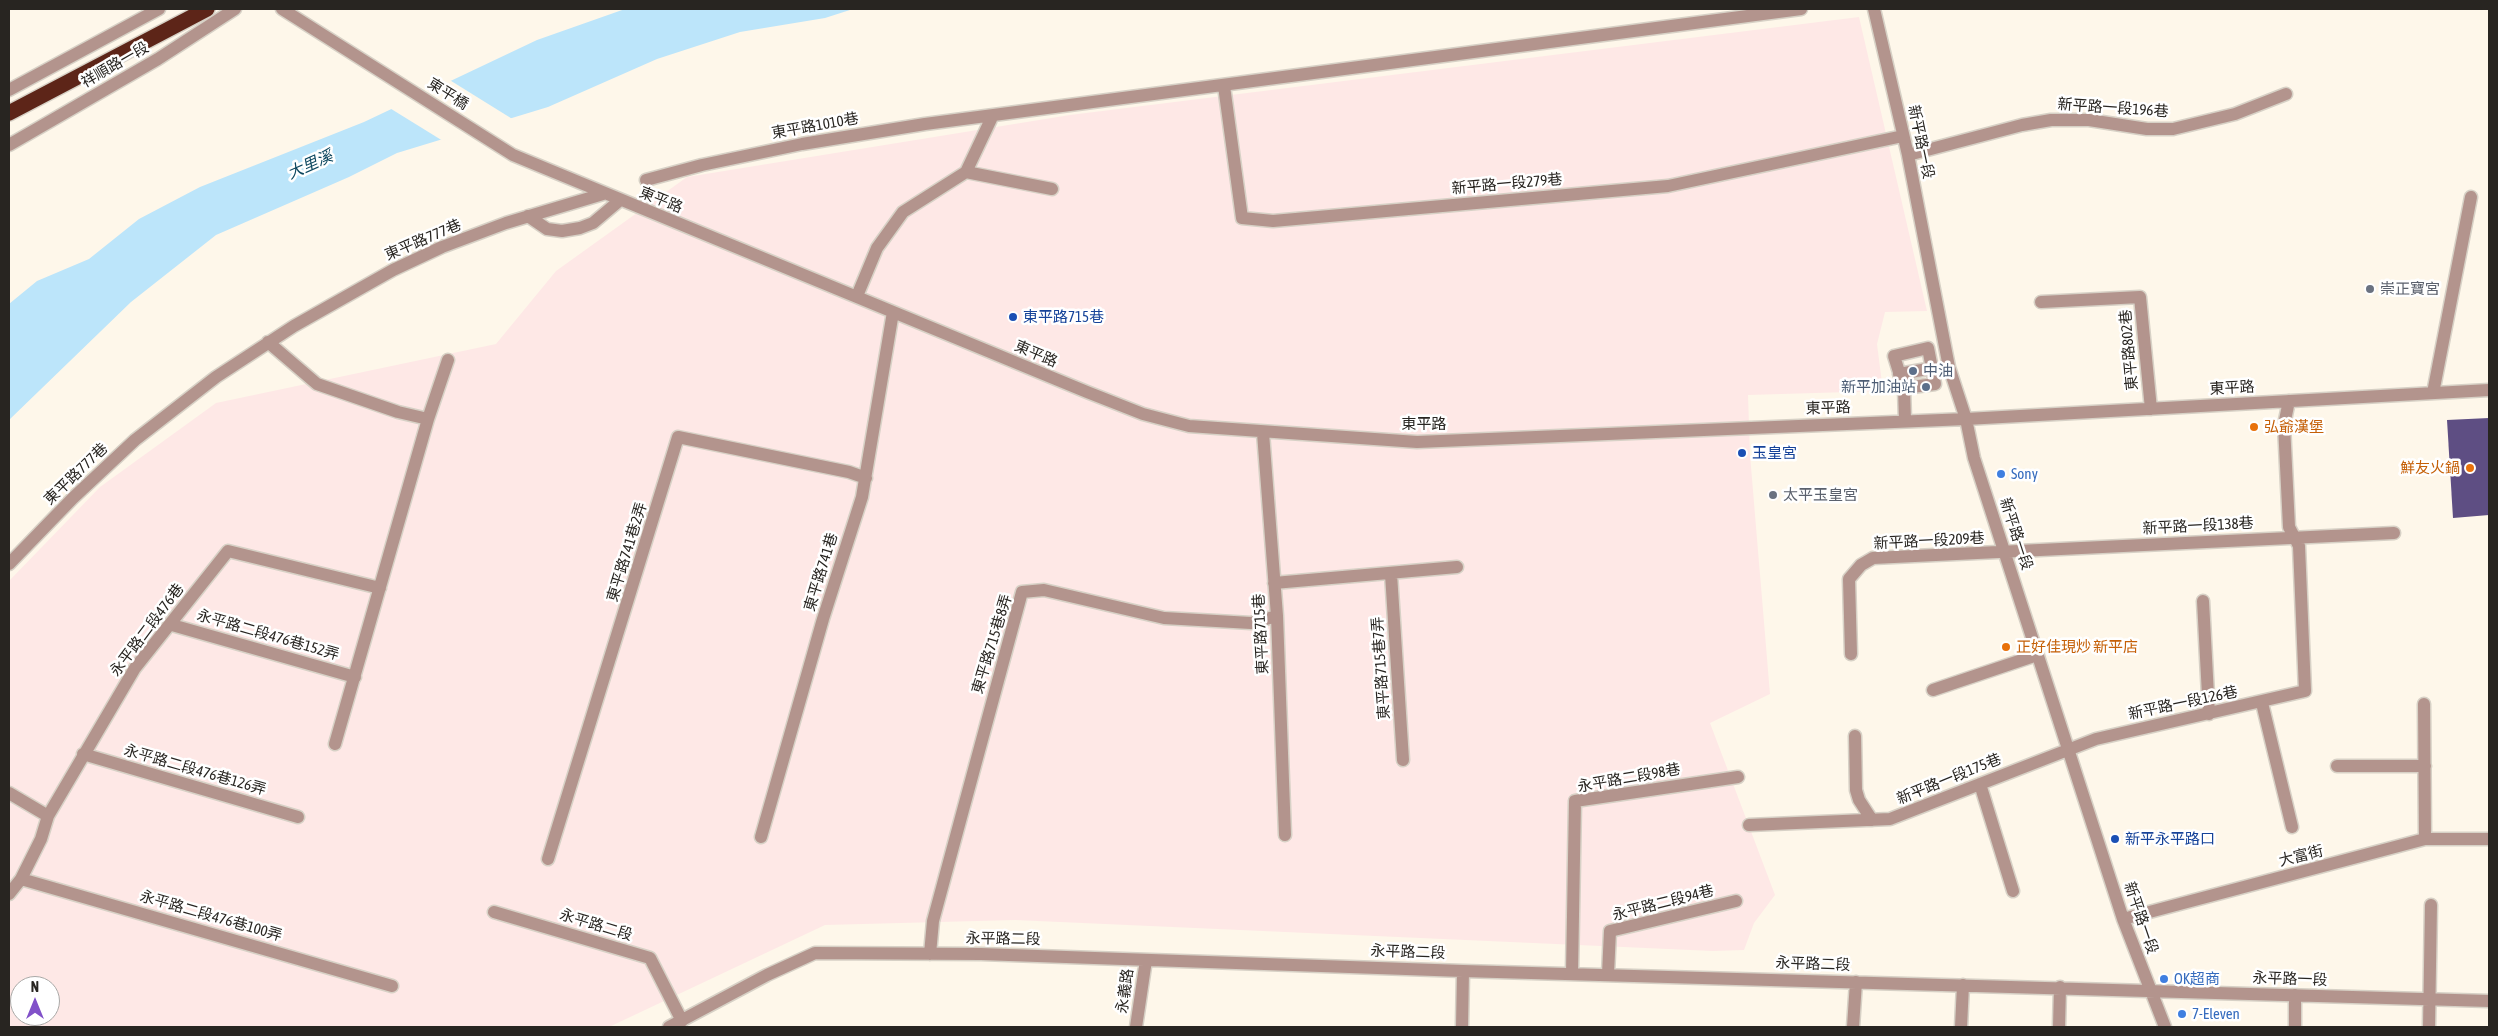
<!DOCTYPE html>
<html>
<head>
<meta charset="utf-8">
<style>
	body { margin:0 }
	#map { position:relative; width:2498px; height:1036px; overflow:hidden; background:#fef7ea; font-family:"Asap Condensed",sans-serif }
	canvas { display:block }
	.frame { position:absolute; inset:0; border:10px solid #282521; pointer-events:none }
	.north { position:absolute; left:10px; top:976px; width:50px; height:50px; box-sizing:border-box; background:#fff; border:1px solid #a9a8a6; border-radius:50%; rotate:0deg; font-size:14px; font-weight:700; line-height:20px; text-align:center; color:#282521 }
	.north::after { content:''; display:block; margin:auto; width:18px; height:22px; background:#8151c9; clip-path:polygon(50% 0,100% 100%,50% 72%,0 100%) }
</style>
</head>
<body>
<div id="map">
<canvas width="2498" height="1036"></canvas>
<div class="frame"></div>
<div class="north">N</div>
</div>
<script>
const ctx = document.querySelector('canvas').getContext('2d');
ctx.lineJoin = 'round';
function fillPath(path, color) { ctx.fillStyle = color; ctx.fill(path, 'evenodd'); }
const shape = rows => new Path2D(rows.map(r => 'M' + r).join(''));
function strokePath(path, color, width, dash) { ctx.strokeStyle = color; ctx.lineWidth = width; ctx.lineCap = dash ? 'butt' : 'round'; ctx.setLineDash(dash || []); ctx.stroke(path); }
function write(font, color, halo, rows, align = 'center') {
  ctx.font = font + ' "Asap Condensed","Noto Sans TC",sans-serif'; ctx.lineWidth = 5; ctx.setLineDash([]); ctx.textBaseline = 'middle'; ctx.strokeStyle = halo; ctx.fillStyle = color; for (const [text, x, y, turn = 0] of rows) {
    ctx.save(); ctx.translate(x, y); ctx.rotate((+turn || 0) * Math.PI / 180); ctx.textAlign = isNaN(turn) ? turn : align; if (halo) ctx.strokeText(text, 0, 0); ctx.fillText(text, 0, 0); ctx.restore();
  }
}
const industrial = shape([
	[1859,17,1927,311,1885,312,1877,344,1883,391,1748,395,1750,455,1770,694,1710,723,1775,895,1754,923,1744,950,1713,951,1015,920,825,925,609,1027,9,1027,9,581,100,487,216,403,496,344,556,271,687,177,1070,115],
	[20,986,50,986,50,1016,20,1016]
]);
const water = shape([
	[625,9,853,9,825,18,740,32,657,59,548,107,397,153,349,177,216,235,131,302,9,420,9,304,37,281,89,259,139,219,200,187,364,122,537,40]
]);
const pier = shape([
	[448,79,514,120,443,141,388,107]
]);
const building = shape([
	[2489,418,2489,515,2453,518,2447,420]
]);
const minor = shape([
	[282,9,513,155,1087,392,1143,414,1189,426,1417,442,1966,419,2489,390],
	[1874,9,1908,155,1949,367,1966,419,1974,458,2123,919,2165,1027],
	[1224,86,1242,218,1273,221,1668,186,1903,136],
	[9,90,159,9],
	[9,145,158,59,235,9],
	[1908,155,2022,125,2051,120,2089,120,2147,129,2173,129,2235,114,2286,94],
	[966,172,1052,189],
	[646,180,702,165,802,144,925,124,1801,9],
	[528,216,547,229,562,231,580,228,593,223,619,201],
	[857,296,877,248,903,212,966,172,993,115],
	[2041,302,2140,297,2151,409],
	[268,342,317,384,398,412,428,419],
	[1899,374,1933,368],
	[1904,388,1894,356,1928,348,1935,384,1904,388,1905,421],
	[2433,393,2471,197],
	[1263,433,1277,616,1285,835],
	[9,564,73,498,135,440,216,377,294,326,393,270,442,247,506,223,603,194],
	[1391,574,1403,760],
	[1274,583,1457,567],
	[2203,601,2209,714],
	[172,625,355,677],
	[1851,654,1849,579,1861,565,1873,558,2394,533],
	[1933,690,2037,655],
	[2262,703,2292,827],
	[2424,704,2425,839],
	[1855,736,1856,790,1859,800,1872,820],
	[335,744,428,419,448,360],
	[83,754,298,817],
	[2337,766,2425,766],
	[1980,784,2013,891],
	[9,793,48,816],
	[1749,825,1890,819,2096,739,2305,691,2299,546,2289,527,2284,425,2289,401],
	[761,837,823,619,862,497,893,312],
	[548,859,678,437,849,472,866,478],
	[21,879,392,986],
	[9,894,21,879,41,839,48,816,135,668,228,551,380,588],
	[494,912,650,958,682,1021],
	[2123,919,2425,839,2489,839],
	[930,954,933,921,1022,592,1044,590,1164,618,1251,623,1277,616],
	[1572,973,1575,801,1738,777],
	[1608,974,1610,931,1736,901],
	[669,1027,767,975,815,953,981,954,1463,971,2489,1001],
	[1136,1027,1146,960],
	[1462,1027,1463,971],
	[1853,1027,1856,982],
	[1961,1027,1963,985],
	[2059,1027,2060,987],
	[2295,1027,2295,995],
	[2429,1027,2431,905]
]);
const highway = shape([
	[9,113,207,9]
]);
const markers = [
	[2370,289,5,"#6b7280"],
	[1013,317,5,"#1a4fb4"],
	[1913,371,5,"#5c6f8a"],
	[1926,387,5,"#5c6f8a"],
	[2254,427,5,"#e8710a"],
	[1742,453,5,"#1a4fb4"],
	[2470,468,5,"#e8710a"],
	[2001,474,5,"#3f7fe0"],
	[1773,495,5,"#6b7280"],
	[2006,647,5,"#e8710a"],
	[2115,839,5,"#1a4fb4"],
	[2164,979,5,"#3f7fe0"],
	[2182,1014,5,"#3f7fe0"]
];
const streetNames = [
	["祥順路一段",115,65,-30],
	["東平橋",448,94,32],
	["新平路一段196巷",2113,108,4],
	["東平路1010巷",815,126,-10],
	["新平路一段",1921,142,78],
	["新平路一段279巷",1507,184,-5],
	["東平路",661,200,22],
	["東平路777巷",423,240,-23],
	["東平路802巷",2129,350,-95],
	["東平路",1036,354,23],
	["東平路",2232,388,-3],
	["東平路",1828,408,-2],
	["東平路",1424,424],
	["東平路777巷",76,474,-44],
	["新平路一段138巷",2198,526,-3],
	["新平路一段",2016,534,72],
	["新平路一段209巷",1929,541,-3],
	["東平路741巷2弄",627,552,-73],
	["東平路741巷",821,572,-73],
	["永平路二段476巷",147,630,-53],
	["東平路715巷",1261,634,-93],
	["永平路二段476巷152弄",268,635,16],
	["東平路715巷8弄",992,644,-73],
	["東平路715巷7弄",1381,668,-94],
	["新平路一段126巷",2183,703,-12],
	["永平路二段476巷126弄",195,770,16],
	["永平路二段98巷",1629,778,-10],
	["新平路一段175巷",1949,779,-22],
	["大富街",2301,856,-14],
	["永平路二段94巷",1663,903,-14],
	["永平路二段476巷100弄",211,916,16],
	["新平路一段",2141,918,71],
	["永平路二段",596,925,17],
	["永平路二段",1003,939,1],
	["永平路二段",1408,952,2],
	["永平路二段",1813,964,2],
	["永平路一段",2290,979,2],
	["永義路",1125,991,-82]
];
const worshipNames = [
	["崇正寶宮",2380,289],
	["太平玉皇宮",1783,495]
];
const transitNames = [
	["東平路715巷",1023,317],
	["玉皇宮",1752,453],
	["新平永平路口",2125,839]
];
const serviceNames = [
	["中油",1923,371],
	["新平加油站",1916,387,"right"]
];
const foodNames = [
	["弘爺漢堡",2264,427],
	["鮮友火鍋",2460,468,"right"],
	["正好佳現炒 新平店",2016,647]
];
const shopNames = [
	["Sony",2011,474],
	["OK超商",2174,979],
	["7-Eleven",2192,1014]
];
const waterNames = [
	["大里溪",310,165,-24]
];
fillPath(industrial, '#fee8e6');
fillPath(water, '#bce5fa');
fillPath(pier, '#fef7ea');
fillPath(building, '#5e4e83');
strokePath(minor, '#d7d1c6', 15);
strokePath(highway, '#d7d1c6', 18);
strokePath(minor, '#b3948d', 12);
strokePath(highway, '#5d2518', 15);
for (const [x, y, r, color] of markers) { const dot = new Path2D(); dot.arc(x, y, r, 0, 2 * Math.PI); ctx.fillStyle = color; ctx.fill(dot); strokePath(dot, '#fff', 2); }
write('15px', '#282521', '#fff', streetNames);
write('15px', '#5b616d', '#fff', worshipNames, 'left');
write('15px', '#164399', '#fff', transitNames, 'left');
write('15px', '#4e5e75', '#fff', serviceNames, 'left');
write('15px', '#c56008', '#fff', foodNames, 'left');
write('15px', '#366cbe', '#fff', shopNames, 'left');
write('italic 16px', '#0b465e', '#fff', waterNames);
</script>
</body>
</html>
